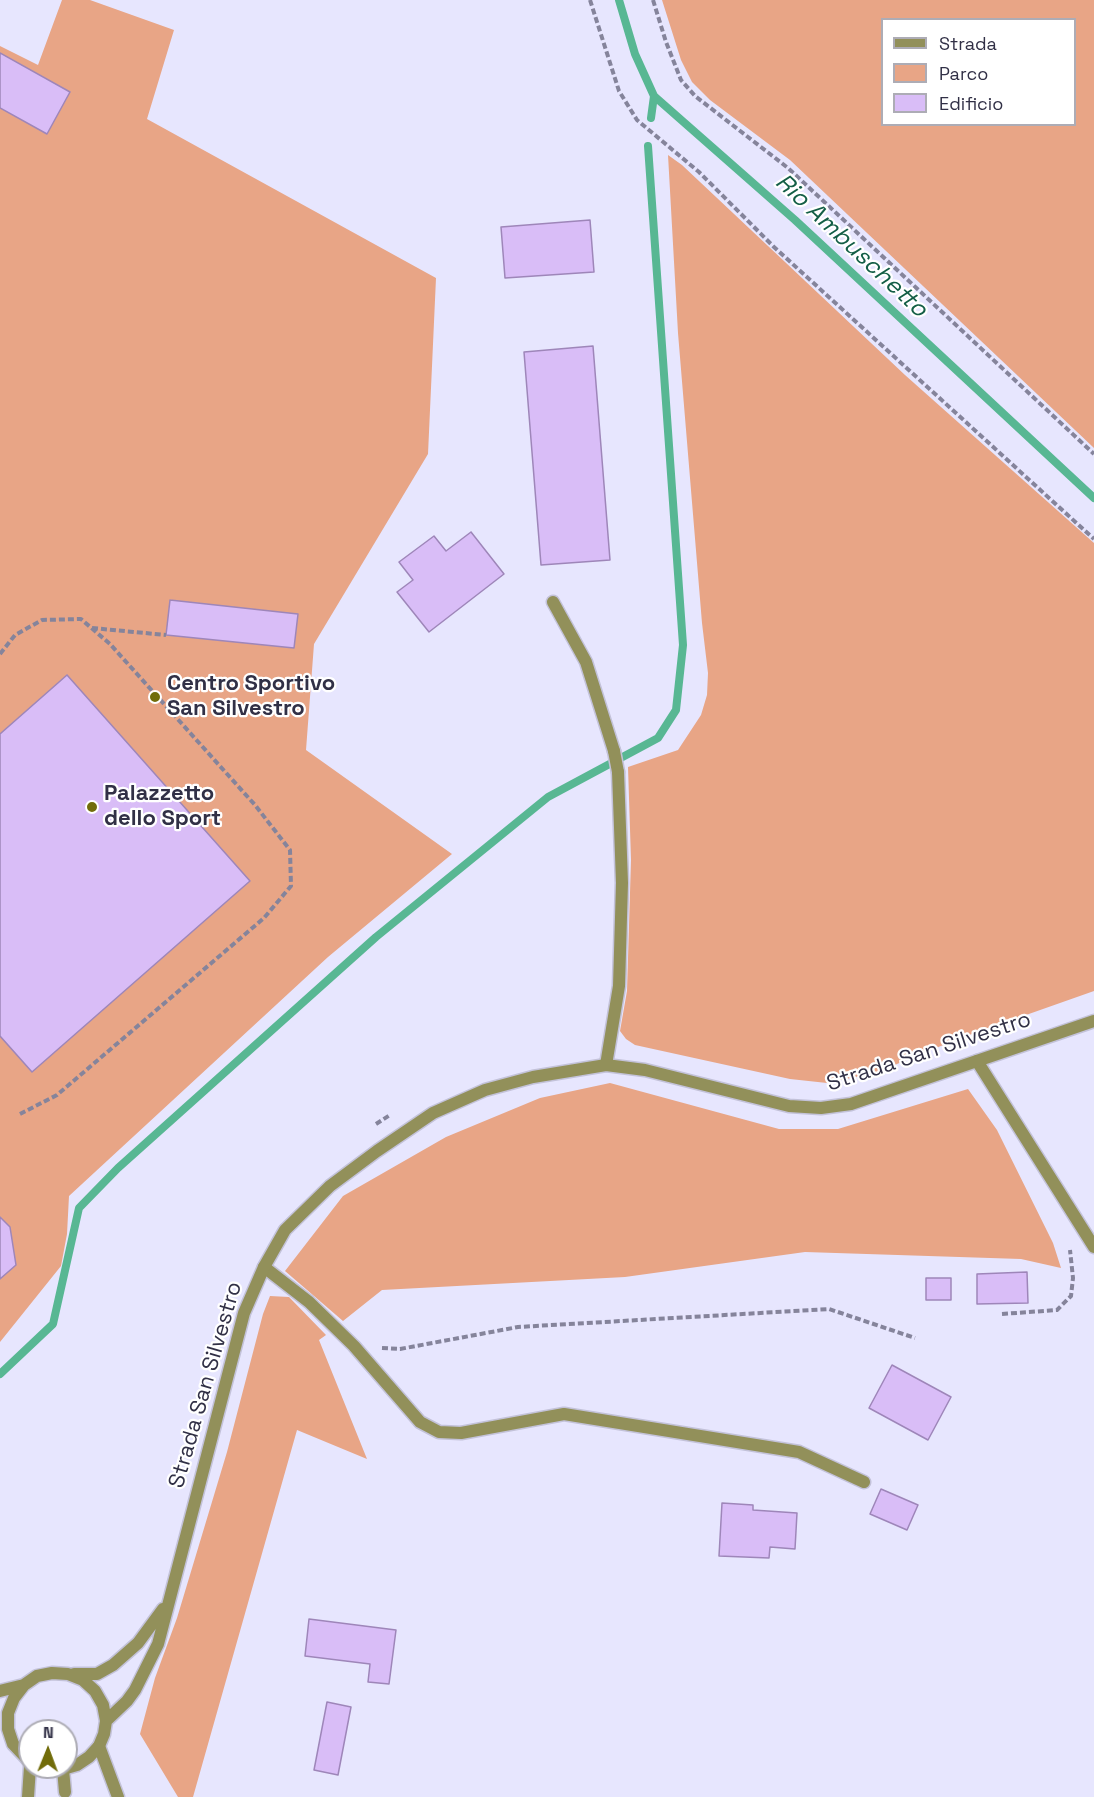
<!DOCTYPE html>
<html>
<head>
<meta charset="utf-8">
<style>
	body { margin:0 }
	#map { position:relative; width:1094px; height:1797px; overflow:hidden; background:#e7e6fe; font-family:"Space Grotesk",sans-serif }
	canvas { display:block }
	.legend { position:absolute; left:881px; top:18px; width:195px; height:108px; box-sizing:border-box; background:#fff; border:2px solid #adacb5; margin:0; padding:8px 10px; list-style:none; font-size:18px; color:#313046 }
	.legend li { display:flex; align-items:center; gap:12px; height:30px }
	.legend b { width:30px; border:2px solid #adacb5 }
	.north { position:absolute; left:18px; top:1719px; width:60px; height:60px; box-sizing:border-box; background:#fff; border:2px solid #adacb5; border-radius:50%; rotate:1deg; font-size:16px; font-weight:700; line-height:24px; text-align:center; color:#313046 }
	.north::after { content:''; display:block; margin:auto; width:21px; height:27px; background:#716c0a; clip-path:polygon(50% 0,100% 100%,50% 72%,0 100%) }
</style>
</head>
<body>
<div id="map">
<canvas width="1094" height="1797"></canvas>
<ul class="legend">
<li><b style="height:8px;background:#92905a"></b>Strada</li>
<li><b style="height:16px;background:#e8a586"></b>Parco</li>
<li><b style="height:16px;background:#d9bdf7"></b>Edificio</li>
</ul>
<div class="north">N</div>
</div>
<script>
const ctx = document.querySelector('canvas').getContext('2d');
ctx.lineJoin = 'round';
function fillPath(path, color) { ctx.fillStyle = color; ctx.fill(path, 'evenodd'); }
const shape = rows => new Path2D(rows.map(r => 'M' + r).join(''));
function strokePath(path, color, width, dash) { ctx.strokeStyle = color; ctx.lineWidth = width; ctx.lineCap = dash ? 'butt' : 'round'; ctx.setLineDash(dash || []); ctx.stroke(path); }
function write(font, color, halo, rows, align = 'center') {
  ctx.font = font + ' "Space Grotesk",sans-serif'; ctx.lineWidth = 4.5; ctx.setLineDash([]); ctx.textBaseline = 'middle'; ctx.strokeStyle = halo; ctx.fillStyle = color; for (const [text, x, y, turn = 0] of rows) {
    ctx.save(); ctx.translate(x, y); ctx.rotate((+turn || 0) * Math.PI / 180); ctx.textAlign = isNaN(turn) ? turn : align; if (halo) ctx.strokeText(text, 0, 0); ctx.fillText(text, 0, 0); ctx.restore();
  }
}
const green = shape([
	[62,0,90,0,174,30,147,119,436,278,428,454,314,644,306,750,452,854,328,957,69,1196,67,1234,61,1266,0,1342,0,46,38,65],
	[662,0,1094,0,1094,448,790,160,710,100,692,82,681,60],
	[882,20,1074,20,1074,124,882,124],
	[668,155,682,165,905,375,1094,543,1094,991,958,1039,875,1073,827,1083,790,1079,635,1045,626,1039,620,1031,627,991,631,860,628,767,678,750,701,715,707,695,708,673,702,623,678,333],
	[610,1083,779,1129,838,1129,968,1089,997,1130,1053,1243,1061,1268,1021,1259,805,1252,625,1277,382,1290,343,1321,285,1271,343,1196,446,1137,540,1098],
	[270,1296,289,1297,326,1335,319,1340,367,1459,297,1430,193,1797,178,1797,140,1734,155,1678,177,1618,227,1452,263,1314]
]);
const stream = shape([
	[619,0,635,54,654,96,795,220,1094,498],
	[651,118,654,96],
	[0,1374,53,1324,79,1208,118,1168,376,937,548,797,658,738,676,710,683,645,648,146]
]);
const building = shape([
	[0,53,70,92,47,134,0,108,0,53],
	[590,220,594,272,505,278,501,227,590,220],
	[593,346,610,560,541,565,524,352,593,346],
	[471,532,504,574,429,632,397,592,413,580,399,562,434,536,446,551,471,532],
	[170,600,298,614,294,648,166,635,170,600],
	[67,675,250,881,32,1072,0,1036,0,734,67,675],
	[0,1217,10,1227,16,1265,0,1279,0,1217],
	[1027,1272,1028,1303,977,1304,977,1274,1027,1272],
	[926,1278,951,1278,951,1300,926,1300,926,1278],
	[892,1365,951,1397,928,1440,869,1408,892,1365],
	[881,1489,918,1505,907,1530,870,1514,881,1489],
	[722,1503,753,1505,753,1510,797,1513,795,1549,770,1547,769,1558,719,1556,722,1503],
	[309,1619,396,1630,389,1684,368,1682,370,1664,305,1656,309,1619],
	[327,1702,351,1707,338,1775,314,1770,327,1702]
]);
const path = shape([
	[590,0,619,91,637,120,699,172,774,247,1094,539],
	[653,0,666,42,681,80,695,96,788,168,1094,454],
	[92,628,166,635],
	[0,654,15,635,42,620,81,619,110,644,255,805,290,850,291,886,264,918,57,1095,20,1114],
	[376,1124,390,1115],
	[1002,1314,1057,1310,1071,1296,1073,1278,1070,1250],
	[382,1348,400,1349,518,1327,829,1309,915,1338]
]);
const service = shape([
	[553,602,586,662,614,751],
	[977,1061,1094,1247],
	[606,1065,619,986,622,883,618,772],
	[264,1267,309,1302,354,1346,420,1422,439,1432,461,1433,564,1414,799,1452,864,1482]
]);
const minor = shape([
	[614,751,618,772],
	[99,1746,118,1797],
	[63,1769,65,1792],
	[28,1797,30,1767]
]);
const tertiary = shape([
	[74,1674,97,1674,113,1665,138,1643,163,1609],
	[0,1691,24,1685],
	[106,1721,127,1701,135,1690,158,1644,244,1313,264,1267,285,1230,330,1186,377,1151,433,1113,485,1090,533,1077,606,1065,645,1070,789,1106,821,1108,851,1104,1094,1021],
	[30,1762,13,1744,8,1729,8,1713,14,1698,24,1685,37,1676,52,1673,68,1674,83,1680,95,1691,103,1705,106,1721,104,1734,99,1746,89,1757,77,1765,63,1769,40,1767]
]);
const markers = [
	[155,697,6,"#716c0a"],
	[92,807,6,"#716c0a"]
];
const poiNames = [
	["Centro Sportivo",167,684],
	["San Silvestro",167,709],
	["Palazzetto",104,794],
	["dello Sport",104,819]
];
const streetNames = [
	["Strada San Silvestro",929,1052,-18],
	["Strada San Silvestro",206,1385,-74]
];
const waterNames = [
	["Rio Ambuschetto",851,246,43]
];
fillPath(green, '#e8a586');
strokePath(stream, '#58b793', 8);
fillPath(building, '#d9bdf7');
strokePath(building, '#9e86b9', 1.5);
strokePath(service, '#c3c2d9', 15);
strokePath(minor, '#c3c2d9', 15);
strokePath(tertiary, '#c3c2d9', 15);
strokePath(path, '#85849b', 4, [6, 3]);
strokePath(service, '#92905a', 12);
strokePath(minor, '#92905a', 12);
strokePath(tertiary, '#92905a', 12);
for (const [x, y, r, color] of markers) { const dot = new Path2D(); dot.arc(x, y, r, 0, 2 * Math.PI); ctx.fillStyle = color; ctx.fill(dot); strokePath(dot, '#fff', 2); }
write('bold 22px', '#313046', '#fff', poiNames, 'left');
write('22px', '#313046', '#fff', streetNames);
write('italic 24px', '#135e46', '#fff', waterNames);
</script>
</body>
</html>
